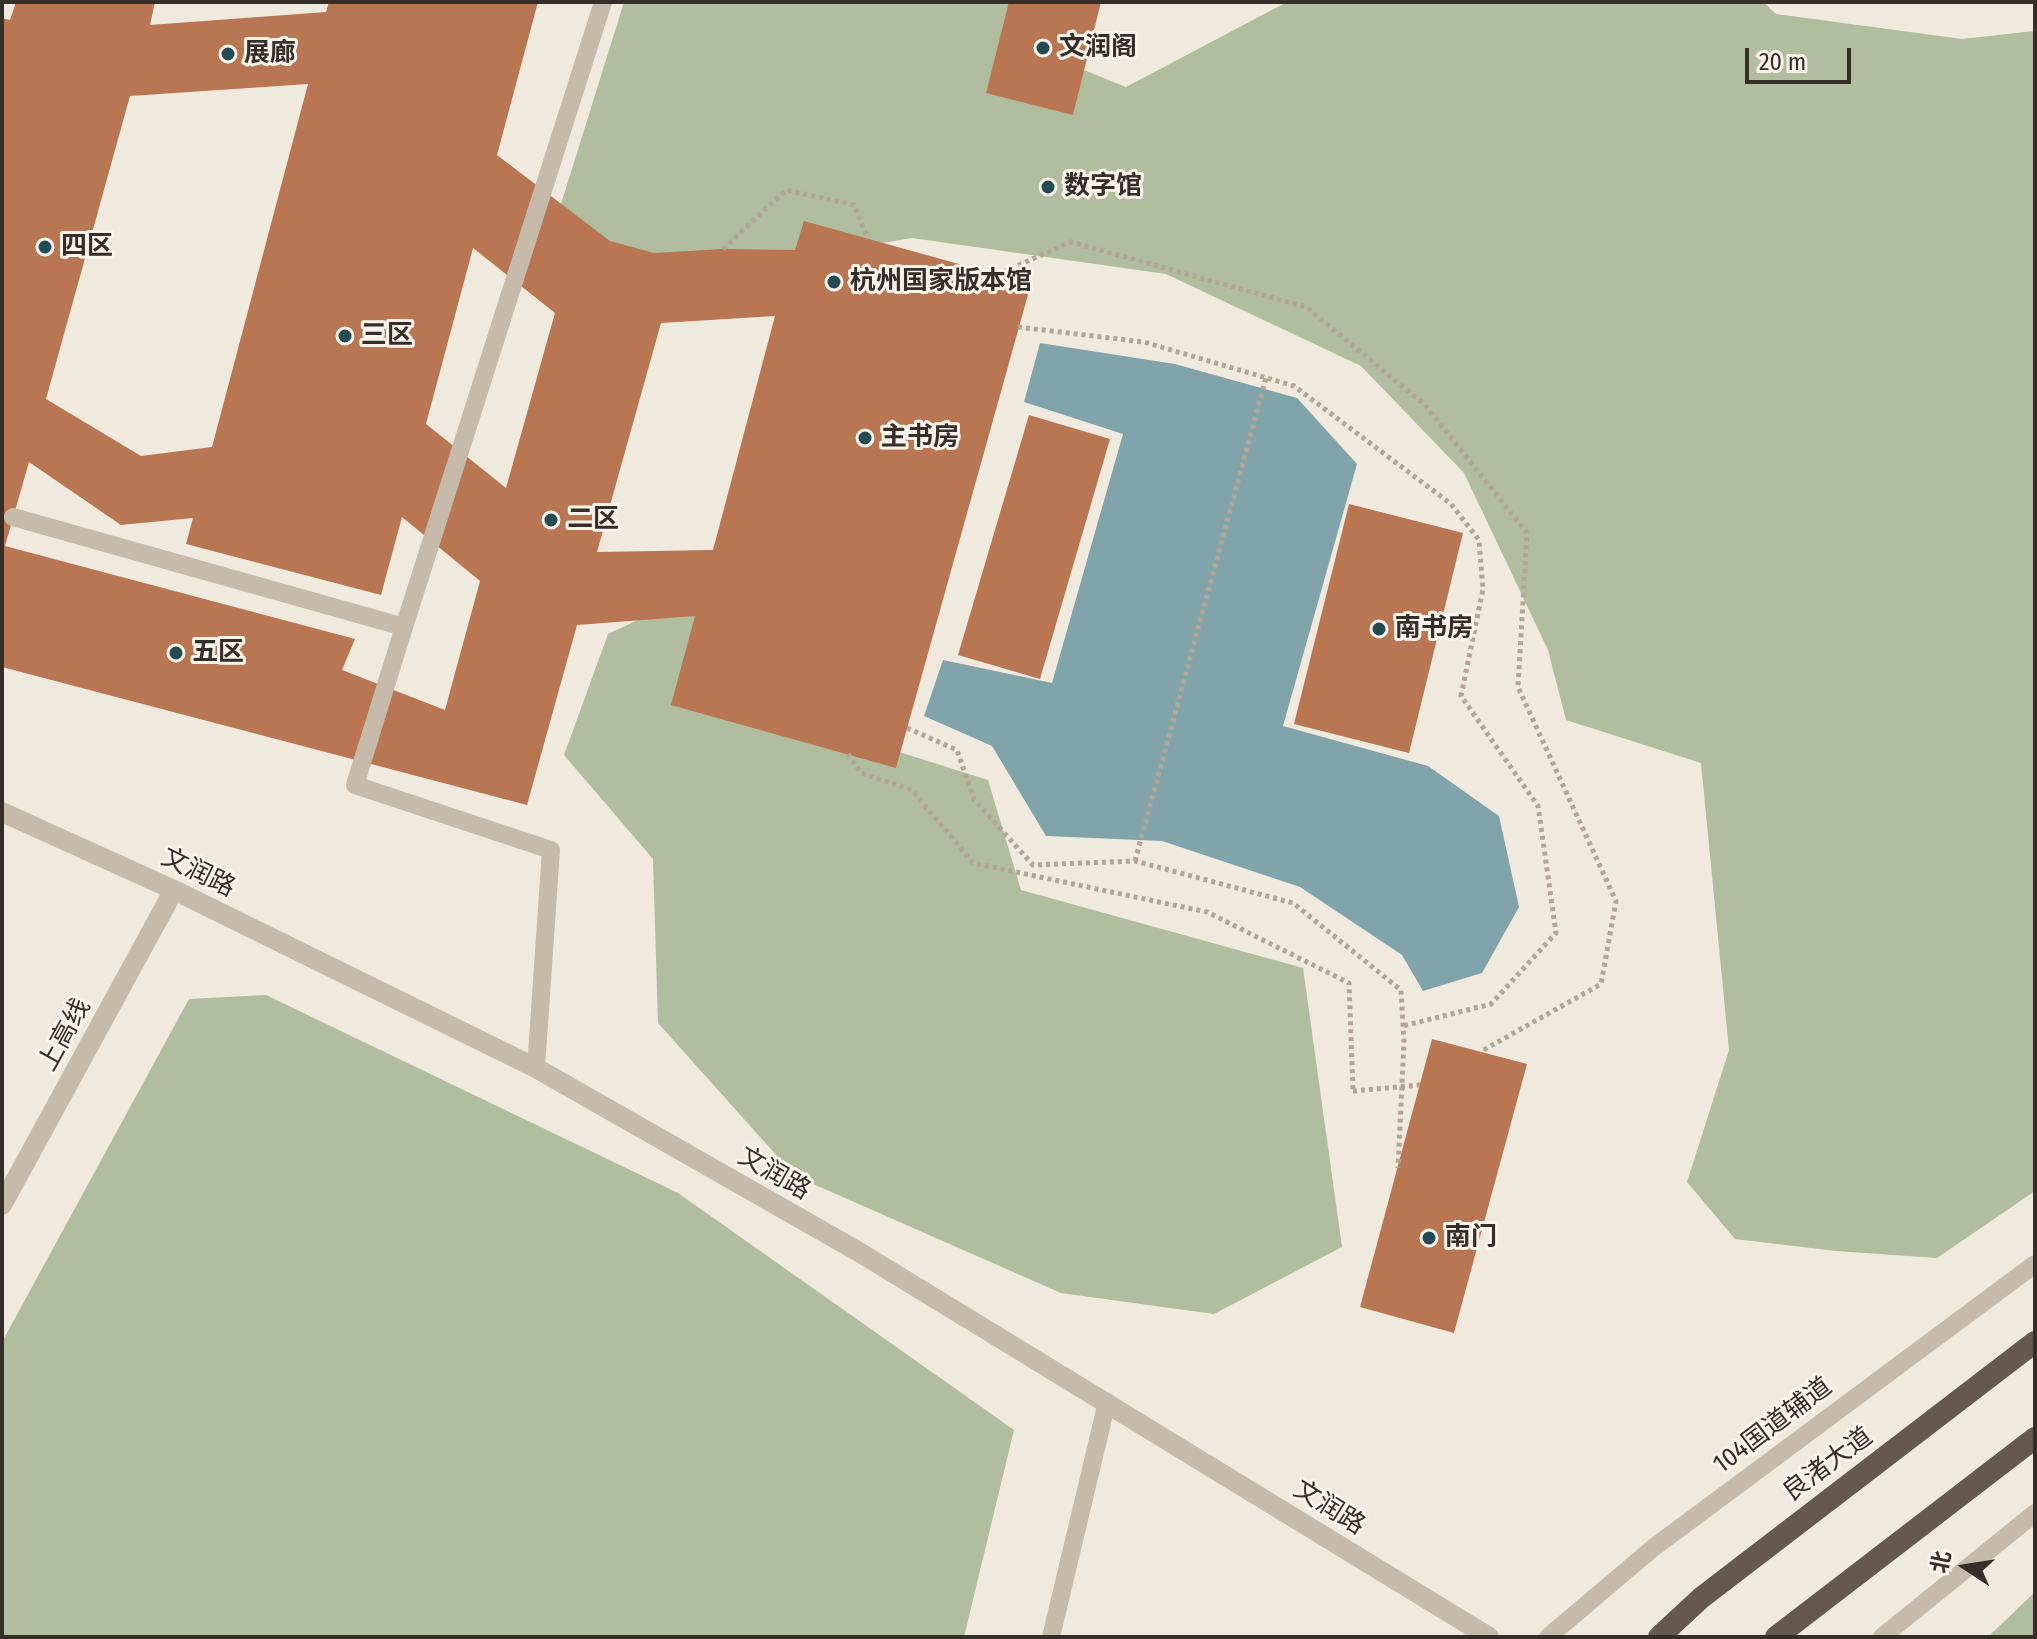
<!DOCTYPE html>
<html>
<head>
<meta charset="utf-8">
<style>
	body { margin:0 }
	#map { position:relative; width:2037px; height:1639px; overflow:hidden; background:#f0e9de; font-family:"Fira Sans Condensed","Noto Sans SC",sans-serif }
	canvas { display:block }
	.frame { position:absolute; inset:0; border:4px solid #352e29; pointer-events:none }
	.north { position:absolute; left:1925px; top:1527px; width:80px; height:80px; -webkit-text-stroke:6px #f8f3ea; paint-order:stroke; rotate:282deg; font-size:22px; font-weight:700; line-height:32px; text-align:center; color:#352e29 }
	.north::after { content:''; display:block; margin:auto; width:28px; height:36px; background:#352e29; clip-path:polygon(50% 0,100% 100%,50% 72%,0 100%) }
	.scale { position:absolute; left:1745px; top:48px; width:106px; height:36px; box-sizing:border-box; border:4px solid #352e29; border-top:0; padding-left:10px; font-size:24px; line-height:28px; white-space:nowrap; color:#352e29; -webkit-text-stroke:6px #f8f3ea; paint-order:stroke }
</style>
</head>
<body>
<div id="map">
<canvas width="2037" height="1639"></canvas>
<div class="frame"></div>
<div class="north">北</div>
<div class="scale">20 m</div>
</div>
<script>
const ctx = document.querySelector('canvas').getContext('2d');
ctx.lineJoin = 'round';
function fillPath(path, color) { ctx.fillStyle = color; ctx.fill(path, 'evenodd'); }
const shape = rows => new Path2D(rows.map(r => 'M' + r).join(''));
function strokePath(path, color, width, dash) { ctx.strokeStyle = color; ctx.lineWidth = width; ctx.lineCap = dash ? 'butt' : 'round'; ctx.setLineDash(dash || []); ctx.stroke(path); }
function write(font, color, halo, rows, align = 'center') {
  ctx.font = font + ' "Fira Sans Condensed","Noto Sans SC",sans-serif'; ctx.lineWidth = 6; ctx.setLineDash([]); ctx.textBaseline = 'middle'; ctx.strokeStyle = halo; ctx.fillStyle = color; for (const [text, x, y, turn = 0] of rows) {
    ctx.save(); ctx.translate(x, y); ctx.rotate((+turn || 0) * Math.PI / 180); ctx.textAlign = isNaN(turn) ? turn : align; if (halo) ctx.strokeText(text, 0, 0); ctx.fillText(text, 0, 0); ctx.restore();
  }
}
const green = shape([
	[624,2,1008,2,1027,47,1126,87,1287,2,1763,2,1776,14,1962,39,2035,31,2035,1191,1937,1258,1836,1251,1735,1239,1687,1182,1729,1050,1701,763,1566,720,1548,650,1464,473,1361,366,1166,274,912,238,752,265,541,268],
	[691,595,804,722,988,780,1021,890,1303,968,1342,1247,1214,1314,1061,1293,795,1176,658,1023,653,859,564,755,608,634],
	[266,995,678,1193,1014,1430,964,1637,2,1637,2,1342,189,999],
	[2035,1592,2035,1637,1988,1637]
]);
const water = shape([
	[1040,343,1175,364,1297,398,1357,464,1283,726,1428,766,1499,816,1519,907,1482,973,1423,991,1402,955,1300,887,1162,841,1046,836,992,746,924,716,943,660,1052,683,1123,434,1024,402]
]);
const building = shape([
	[16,2,155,2,150,25,326,12,329,2,538,2,497,155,610,241,654,253,723,249,795,250,804,221,1031,284,896,768,671,705,695,616,577,625,527,805,2,667,2,18,10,20],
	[308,84,212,447,141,456,46,399,130,96],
	[473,248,555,313,506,488,426,424],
	[775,316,713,550,597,552,661,323],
	[29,462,121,525,193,518,186,544,381,595,402,517,480,581,445,710,342,670,355,639,5,546],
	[1009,2,1101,2,1073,115,986,93],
	[1029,415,1110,439,1040,679,958,655],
	[1349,504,1463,533,1409,753,1294,724],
	[1432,1039,1527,1064,1454,1333,1360,1307]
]);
const path = shape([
	[723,249,786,190,854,205,868,239],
	[996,275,1071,242,1306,307,1425,405,1527,533,1518,687,1616,901,1601,984,1480,1052],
	[1018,327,1144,342,1294,386,1451,504,1479,540,1483,589,1461,696,1538,806,1556,933,1491,1004,1403,1026],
	[907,728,957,750,974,799,1033,865,1135,861,1293,903,1401,990,1404,1042,1398,1168],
	[848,754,861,773,912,790,973,863,1207,912,1349,983,1353,1091],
	[1135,861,1266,378]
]);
const service = shape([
	[13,517,404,627,355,785,551,850,536,1068],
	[404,627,603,2],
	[1051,1637,1107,1402],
	[1548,1637,1653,1548,2035,1264],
	[1882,1637,2035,1513]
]);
const tertiary = shape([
	[2,812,174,890,536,1068,859,1252,1489,1637],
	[2,1205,174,890]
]);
const trunk = shape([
	[1659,1637,1701,1598,2035,1342],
	[1776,1637,2035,1438]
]);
const pathBridge = shape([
	[1353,1091,1420,1085]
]);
const markers = [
	[1043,48,8,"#244a52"],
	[228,54,8,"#244a52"],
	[1048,187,8,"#244a52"],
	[45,247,8,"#244a52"],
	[834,282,8,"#244a52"],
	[345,336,8,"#244a52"],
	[865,438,8,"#244a52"],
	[551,520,8,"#244a52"],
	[1379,629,8,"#244a52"],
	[176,653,8,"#244a52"],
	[1429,1238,8,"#244a52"]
];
const poiNames = [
	["文润阁",1059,48],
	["展廊",244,54],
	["数字馆",1064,187],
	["四区",61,247],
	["杭州国家版本馆",850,282],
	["三区",361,336],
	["主书房",881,438],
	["二区",567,520],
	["南书房",1395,629],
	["五区",192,653],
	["南门",1445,1238]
];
const streetNames = [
	["文润路",198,873,26],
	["上高线",65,1035,-61],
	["文润路",774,1174,30],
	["104国道辅道",1773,1426,-37],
	["良渚大道",1828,1465,-37],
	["文润路",1329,1508,32]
];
fillPath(green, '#b0bd9f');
fillPath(water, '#80a4a9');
fillPath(building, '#b87653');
strokePath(path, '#b2a595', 5, [4, 4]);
strokePath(service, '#c6baab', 18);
strokePath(tertiary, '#c6baab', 20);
strokePath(trunk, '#65584f', 22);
strokePath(pathBridge, '#b2a595', 5, [4, 4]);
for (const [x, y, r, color] of markers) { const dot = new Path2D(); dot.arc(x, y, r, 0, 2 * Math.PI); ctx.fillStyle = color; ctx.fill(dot); strokePath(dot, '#f8f3ea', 3); }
write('bold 26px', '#352e29', '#f8f3ea', poiNames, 'left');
write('26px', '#352e29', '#f8f3ea', streetNames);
</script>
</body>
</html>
